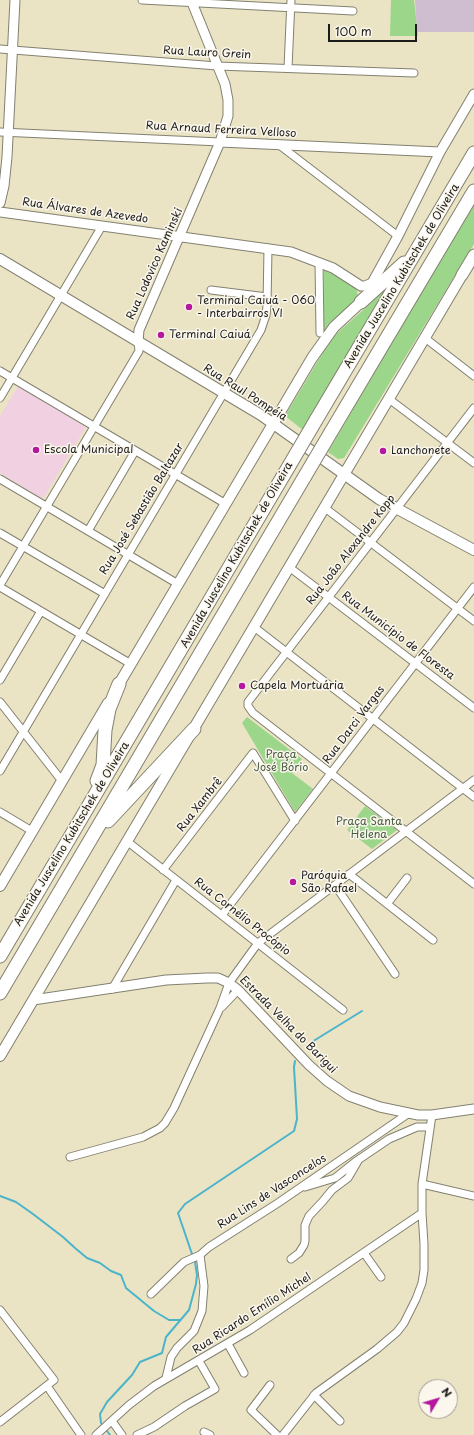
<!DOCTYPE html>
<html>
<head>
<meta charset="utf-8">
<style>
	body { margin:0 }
	#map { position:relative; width:474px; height:1435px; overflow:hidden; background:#eae4c5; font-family:"Playpen Sans",sans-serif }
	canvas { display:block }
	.north { position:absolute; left:418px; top:1379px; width:40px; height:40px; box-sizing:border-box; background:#fbf7ec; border:1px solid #a29f99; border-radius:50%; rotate:52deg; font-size:11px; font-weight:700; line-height:16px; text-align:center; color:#1c1c1c }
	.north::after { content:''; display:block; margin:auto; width:14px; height:18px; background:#b5179e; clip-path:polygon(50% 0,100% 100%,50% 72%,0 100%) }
	.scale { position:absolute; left:328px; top:24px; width:89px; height:18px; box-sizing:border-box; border:2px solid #1c1c1c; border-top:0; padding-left:5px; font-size:12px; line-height:14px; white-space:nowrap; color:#1c1c1c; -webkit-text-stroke:3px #fbf7ec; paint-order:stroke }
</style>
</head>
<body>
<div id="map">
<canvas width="474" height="1435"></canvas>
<div class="north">N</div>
<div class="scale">100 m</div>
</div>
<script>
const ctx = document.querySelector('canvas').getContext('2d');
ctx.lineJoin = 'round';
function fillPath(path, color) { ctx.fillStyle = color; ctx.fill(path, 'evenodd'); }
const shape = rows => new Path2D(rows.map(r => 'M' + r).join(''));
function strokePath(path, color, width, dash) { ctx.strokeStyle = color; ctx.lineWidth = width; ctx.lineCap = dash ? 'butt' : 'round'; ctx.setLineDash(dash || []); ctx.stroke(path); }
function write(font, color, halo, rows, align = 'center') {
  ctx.font = font + ' "Playpen Sans",sans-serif'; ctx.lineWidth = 3; ctx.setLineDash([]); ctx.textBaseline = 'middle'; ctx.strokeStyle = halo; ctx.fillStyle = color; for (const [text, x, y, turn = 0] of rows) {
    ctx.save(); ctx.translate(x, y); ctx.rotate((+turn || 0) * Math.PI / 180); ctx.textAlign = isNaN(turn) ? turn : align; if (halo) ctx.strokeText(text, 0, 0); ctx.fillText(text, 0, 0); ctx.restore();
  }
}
const built = shape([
	[18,386,86,427,43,499,0,473,0,416]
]);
const industrial = shape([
	[415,0,474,0,474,32,417,32]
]);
const green = shape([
	[391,0,414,0,418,36,390,36],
	[474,205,474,244,344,458,338,459,328,452,399,331],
	[324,267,356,287,358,296,355,302,333,322,324,332],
	[389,285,303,430,285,416,322,354,336,334,372,302],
	[247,717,302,759,292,773,313,789,295,812,242,723],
	[365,806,397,830,372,849,347,830]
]);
const stream = shape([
	[306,1048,315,1040,362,1011],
	[0,1196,16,1202,33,1214,63,1237,75,1248,87,1258,100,1263,111,1271,121,1275,126,1288,154,1311,169,1320,180,1320],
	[192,1254,178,1213,185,1204,294,1131,297,1119,294,1067,295,1061],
	[110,1435,101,1423,100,1414,107,1402,132,1375,140,1362,162,1353,166,1337,189,1310,196,1284,197,1275,195,1262]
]);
const minor = shape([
	[142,0,353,11],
	[0,49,217,66,414,73],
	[288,68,291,0],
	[0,132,220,142],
	[278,144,398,236],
	[319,262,320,333],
	[211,290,267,297],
	[425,338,474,376],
	[0,371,226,504],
	[0,398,102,226],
	[389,399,474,463],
	[474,408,248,702,248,706,253,713,474,884],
	[0,479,178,584],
	[325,508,474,621],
	[88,531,135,451],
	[0,533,105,594],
	[289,567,474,708],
	[0,585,139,351,138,342],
	[0,587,131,664],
	[254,627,474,797],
	[0,680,41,611],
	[0,702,62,781],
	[0,771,261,330,266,315,267,306,268,248],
	[0,812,32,831],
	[128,842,343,1010],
	[163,870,253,753,295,821],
	[349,874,433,940],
	[335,885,395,974],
	[387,904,407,878],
	[222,915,474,587],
	[112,989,176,880],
	[222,1007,238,990],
	[70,1157,143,1137,160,1128,165,1123,174,1108,220,1008,229,983,258,943,474,780],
	[422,1184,474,1196],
	[305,1187,335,1178,355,1162,389,1139,417,1127,430,1127],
	[364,1253,381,1277],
	[291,1259,299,1253,304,1245,305,1241,305,1225,309,1216,323,1201,332,1190,348,1178,358,1161],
	[151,1294,184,1262,200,1255,209,1247,278,1203,409,1113],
	[0,1310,54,1380,0,1422],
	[228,1344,244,1373],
	[166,1378,171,1357,177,1348,194,1331,202,1311,204,1286,200,1255],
	[270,1385,251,1410,277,1435],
	[47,1386,81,1435],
	[314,1395,340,1421],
	[112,1421,122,1435],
	[204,1432,210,1435],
	[96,1435,129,1405,154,1386,250,1330,422,1213],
	[137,1435,154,1427,185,1406,215,1389,199,1361],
	[283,1435,316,1393,377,1349,397,1332,404,1323,416,1299,422,1283,424,1270,424,1244,422,1213,422,1184,432,1115]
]);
const tertiary = shape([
	[220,142,440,152],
	[0,203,4,186,7,157,15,0],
	[0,212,291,252,333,268,361,286,365,286,372,283,398,236,440,152,474,94],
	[138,342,139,330,220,142,228,116,228,100,225,84,191,0],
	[33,1000,166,980,207,978,218,978,229,983,238,990,309,1065,327,1081,349,1096,380,1107,418,1115,432,1115,474,1109]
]);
const secondary = shape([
	[0,259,261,415,379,499,474,550],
	[116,689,312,358,334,327,361,302],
	[0,886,108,703],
	[0,1056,462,275]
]);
const primary = shape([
	[462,275,474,255]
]);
const motorway = shape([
	[361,302,404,263],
	[316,420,474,153],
	[331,432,474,191],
	[97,781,103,765,105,730,109,709,119,684],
	[108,821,194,729],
	[0,956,289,466],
	[0,993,305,476]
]);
const motorwayBridge = shape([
	[289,466,316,420],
	[305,476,331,432]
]);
const markers = [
	[189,307,4,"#b5179e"],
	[161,335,4,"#b5179e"],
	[36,450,4,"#b5179e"],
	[383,451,4,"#b5179e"],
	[242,686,4,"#b5179e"],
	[293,882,4,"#b5179e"]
];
const streetNames = [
	["Rua Lauro Grein",207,53,3],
	["Rua Arnaud Ferreira Velloso",221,130,3],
	["Rua Álvares de Azevedo",85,211,8],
	["Rua Lodovico Kaminski",155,264,-66],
	["Avenida Juscelino Kubitschek de Oliveira",402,276,-59],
	["Rua Raul Pompéia",245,393,32],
	["Rua José Sebastião Baltazar",142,509,-59],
	["Rua João Alexandre Kopp",351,550,-52],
	["Avenida Juscelino Kubitschek de Oliveira",237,555,-60],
	["Rua Município de Floresta",398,636,37],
	["Rua Darci Vargas",354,725,-53],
	["Rua Xambrê",200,805,-52],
	["Avenida Juscelino Kubitschek de Oliveira",72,834,-59],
	["Rua Cornélio Procópio",242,917,38],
	["Estrada Velha do Barigui",288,1025,45],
	["Rua Lins de Vasconcelos",272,1192,-33],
	["Rua Ricardo Emílio Michel",252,1314,-33]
];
const poiNames = [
	["Terminal Caiuá - 060",197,301],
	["- Interbairros VI",197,314],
	["Terminal Caiuá",169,335],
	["Escola Municipal",44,450],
	["Lanchonete",391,451],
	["Capela Mortuária",250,686],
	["Paróquia",301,876],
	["São Rafael",301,889]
];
const parkNames = [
	["Praça",281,755],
	["José Bório",281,768],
	["Praça Santa",369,822],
	["Helena",369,835]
];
fillPath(built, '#f1d0e2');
fillPath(industrial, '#cebed0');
fillPath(green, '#9bd68a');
strokePath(stream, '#4bb4ca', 2);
strokePath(minor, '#838070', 9);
strokePath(tertiary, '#838070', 11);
strokePath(secondary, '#838070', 12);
strokePath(primary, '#838070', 13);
strokePath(motorway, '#838070', 15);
strokePath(minor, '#fff', 7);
strokePath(tertiary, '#fff', 9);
strokePath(secondary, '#fff', 10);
strokePath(primary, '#fff', 11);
strokePath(motorway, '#fff', 13);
strokePath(motorwayBridge, '#838070', 15, []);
strokePath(motorwayBridge, '#fff', 13);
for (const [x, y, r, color] of markers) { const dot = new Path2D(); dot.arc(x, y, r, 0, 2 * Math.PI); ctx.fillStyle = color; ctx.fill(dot); strokePath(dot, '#fbf7ec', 1.5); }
write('11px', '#1c1c1c', '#fbf7ec', streetNames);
write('11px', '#1c1c1c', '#fbf7ec', poiNames, 'left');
write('11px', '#485d42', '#fbf7ec', parkNames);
</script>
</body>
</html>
